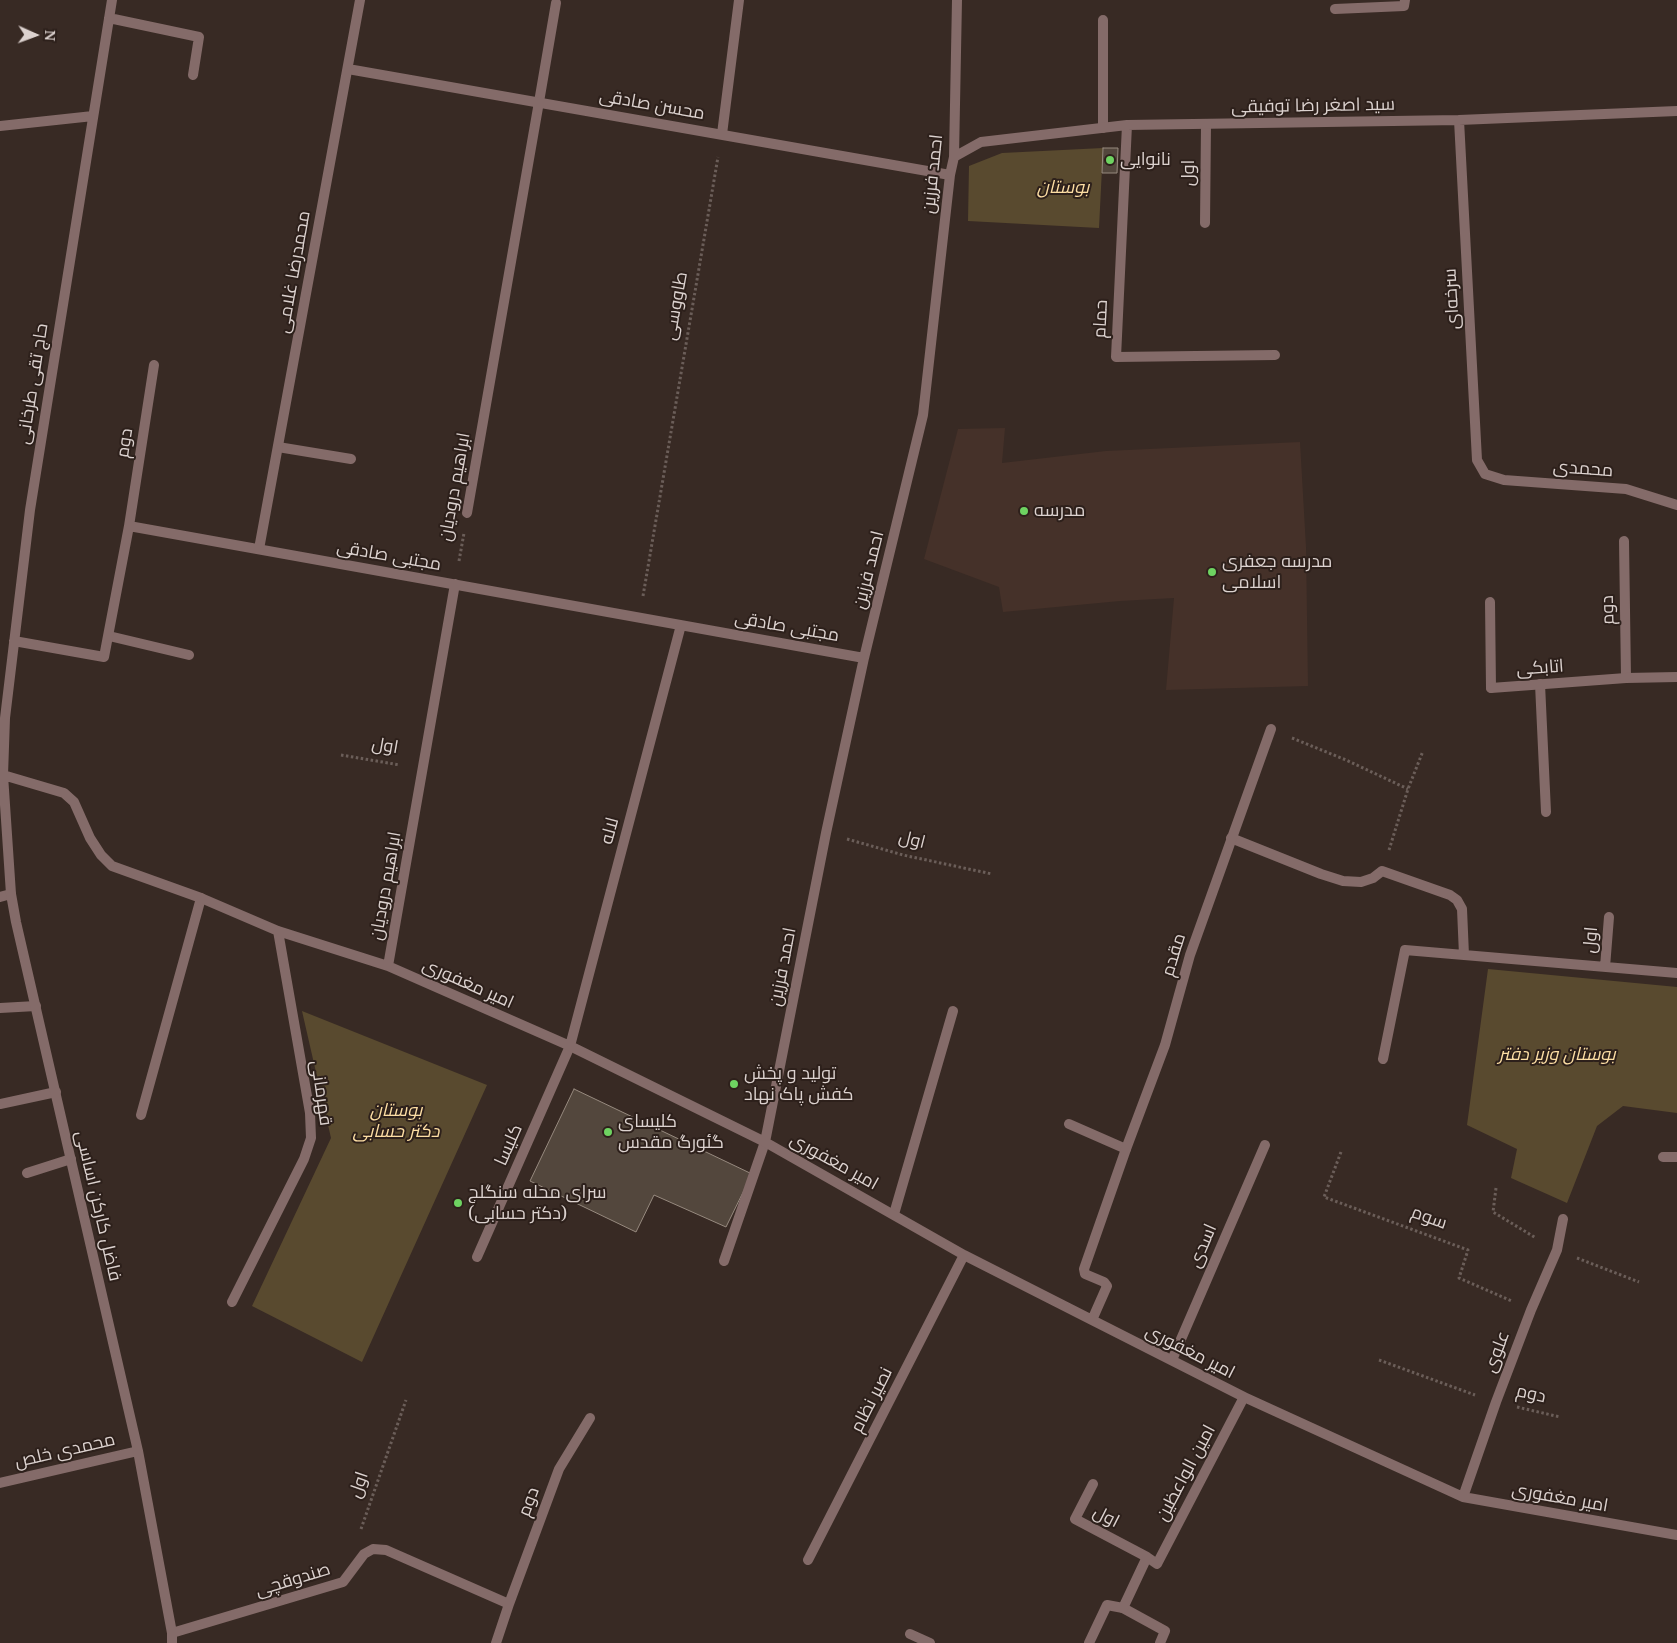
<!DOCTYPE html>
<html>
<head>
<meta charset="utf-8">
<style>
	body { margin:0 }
	#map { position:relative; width:1677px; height:1643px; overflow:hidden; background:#382a24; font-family:"Noto Serif",serif }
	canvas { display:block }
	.north { position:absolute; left:10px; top:10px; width:50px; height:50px; -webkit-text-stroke:4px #2d201b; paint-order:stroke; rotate:92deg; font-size:14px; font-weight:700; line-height:20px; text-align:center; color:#dcd2cf }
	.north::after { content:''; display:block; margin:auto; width:18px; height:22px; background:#dcd2cf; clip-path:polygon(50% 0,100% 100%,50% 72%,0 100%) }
</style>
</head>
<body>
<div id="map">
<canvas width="1677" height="1643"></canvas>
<div class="north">N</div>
</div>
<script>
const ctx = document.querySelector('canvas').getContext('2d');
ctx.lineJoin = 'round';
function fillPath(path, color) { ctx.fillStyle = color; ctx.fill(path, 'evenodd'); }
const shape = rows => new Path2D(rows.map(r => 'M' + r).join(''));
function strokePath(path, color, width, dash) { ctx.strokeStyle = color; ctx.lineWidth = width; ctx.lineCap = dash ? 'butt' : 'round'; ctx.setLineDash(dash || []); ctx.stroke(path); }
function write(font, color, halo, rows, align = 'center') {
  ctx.font = font + ' "Noto Serif",Cairo,serif'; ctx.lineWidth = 4; ctx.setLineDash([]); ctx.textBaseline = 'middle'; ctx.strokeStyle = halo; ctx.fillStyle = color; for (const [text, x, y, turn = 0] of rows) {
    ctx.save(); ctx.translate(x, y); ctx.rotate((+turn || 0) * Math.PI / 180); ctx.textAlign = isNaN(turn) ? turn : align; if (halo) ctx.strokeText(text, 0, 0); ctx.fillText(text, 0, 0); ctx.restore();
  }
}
const built = shape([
	[1005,428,1002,463,1106,451,1300,442,1306,547,1308,686,1166,690,1174,598,1120,601,1003,612,999,587,924,559,958,429]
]);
const green = shape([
	[1103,148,1099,228,968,221,969,166,1002,153],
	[1488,969,1677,987,1677,1113,1623,1106,1597,1126,1567,1203,1511,1178,1517,1149,1467,1125],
	[302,1011,487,1085,362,1362,252,1306,331,1138]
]);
const building = shape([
	[1103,148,1118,148,1117,173,1102,173,1103,148],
	[574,1089,752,1174,726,1227,654,1195,636,1232,530,1181,574,1089]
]);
const path = shape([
	[459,561,464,533],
	[643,596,718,157],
	[1292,738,1346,760,1408,789],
	[341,755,400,765],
	[847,839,903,855,992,874],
	[1389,850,1408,789,1423,751],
	[1341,1152,1324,1197,1468,1250,1459,1278,1512,1301],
	[1496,1188,1493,1212,1536,1238],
	[1577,1258,1639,1282],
	[1379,1360,1475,1395],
	[1517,1407,1560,1417],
	[361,1529,406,1400]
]);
const lane = shape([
	[1335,9,1404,6,1405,0],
	[1103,20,1103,128],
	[539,102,556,3],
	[722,134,739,0],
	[1205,223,1206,124],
	[278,447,351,459],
	[1624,541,1626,678],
	[1490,602,1491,688],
	[109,636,189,655],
	[1540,684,1546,812],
	[1231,838,1321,874,1343,881,1361,882,1373,878,1382,871,1450,895,1457,900,1462,909,1464,955],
	[0,897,11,894],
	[1605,967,1609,917],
	[0,1008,36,1006],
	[1383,1059,1405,950,1677,973],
	[0,1104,56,1092],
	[141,1115,201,898],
	[1069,1124,1126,1149],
	[1663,1157,1677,1157],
	[27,1173,71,1159],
	[894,1214,953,1011],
	[477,1257,570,1046],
	[724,1261,765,1142],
	[1172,1360,1265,1145],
	[1123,1608,1165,1631,1160,1643]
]);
const street = shape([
	[112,0,30,510,5,718,3,775,11,894,16,922,138,1451,172,1633,172,1643],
	[109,18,199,37,193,75],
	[348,69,950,175],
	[1459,120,1477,460,1485,474,1504,480,1626,489,1677,505],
	[1127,125,1116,357,1275,355],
	[0,126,93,116],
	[954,157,981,142,1127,125,1459,120,1677,111],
	[467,513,539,102],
	[129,526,864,658],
	[259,549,360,0],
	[14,641,104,657,129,526,154,365],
	[1491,688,1626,678,1677,677],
	[3,775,64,793,74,802,90,838,101,855,112,866,201,898,278,931,388,966,570,1046,765,1142,964,1255,1092,1320,1244,1397,1463,1497,1677,1535],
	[388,966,455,584],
	[570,1046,681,625],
	[765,1142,826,833,864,658,923,415,950,175,954,157,957,0],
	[232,1302,304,1159,311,1138,310,1113,278,931],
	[1092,1320,1107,1286,1104,1282,1085,1274,1084,1269,1126,1149,1165,1045,1190,955,1271,729],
	[0,1483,138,1451],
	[1093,1484,1075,1519,1147,1557,1157,1564,1244,1397],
	[1463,1497,1496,1402,1531,1310,1557,1250,1563,1219],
	[808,1560,964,1255],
	[509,1604,559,1469,590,1418],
	[172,1633,343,1582,364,1554,373,1549,386,1550,509,1604,496,1643],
	[910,1634,930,1643],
	[1089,1643,1107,1605,1123,1608,1147,1557]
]);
const markers = [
	[1110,160,5,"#6ed361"],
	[1024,511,5,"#6ed361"],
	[1212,572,5,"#6ed361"],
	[734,1084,5,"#6ed361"],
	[608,1132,5,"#6ed361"],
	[458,1203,5,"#6ed361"]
];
const streetNames = [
	["محسن صادقی",652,105,10],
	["سید اصغر رضا توفیقی",1313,106,-1],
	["اول",1189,173,-90],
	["احمد فرزین",933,174,-84],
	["محمدرضا غلامی",294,272,-80],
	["سرخه‌ای",1452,299,-93],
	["طاووسی",676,306,-80],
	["حمام",1101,319,-87],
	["حاج تقی طرخانی",33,384,-81],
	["دوم",125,443,-81],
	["محمدی",1583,469,4],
	["ابراهیم درودیان",455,487,-80],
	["مجتبی صادقی",389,556,10],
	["احمد فرزین",869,570,-76],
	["دوم",1608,610,-91],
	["مجتبی صادقی",787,627,10],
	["اتابکی",1540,668,-4],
	["اول",385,746,10],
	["لاله",610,831,-75],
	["اول",912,840,14],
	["ابراهیم درودیان",386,886,-80],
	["اول",1591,940,-85],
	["مقدم",1174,955,-73],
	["احمد فرزین",783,967,-79],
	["امیر مغفوری",468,984,24],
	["قهرمانی",321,1093,82],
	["کلیسا",509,1145,-66],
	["امیر مغفوری",834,1162,29],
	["فاضل کارکن اساسی",98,1206,77],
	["سوم",1429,1218,20],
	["اسدی",1203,1246,-67],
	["امیر مغفوری",1190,1352,27],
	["علوی",1497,1352,-69],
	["دوم",1531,1394,13],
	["نصیر نظام",872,1400,-63],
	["محمدی خلص",65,1451,-13],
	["امین الواعظین",1186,1473,-62],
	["اول",359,1485,-71],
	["امیر مغفوری",1560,1498,10],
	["دوم",529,1502,-69],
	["اول",1106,1517,27],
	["صندوقچی",293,1580,-17]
];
const poiNames = [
	["نانوایی",1120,160],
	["مدرسه",1034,511],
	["مدرسه جعفری",1222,562],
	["اسلامی",1222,583],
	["تولید و پخش",744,1074],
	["کفش پاک نهاد",744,1095],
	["کلیسای",618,1122],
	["گئورگ مقدس",618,1143],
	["سرای محله سنگلج",468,1193],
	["(دکتر حسابی)",468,1214]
];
const parkNames = [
	["بوستان",1063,188],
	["بوستان وزیر دفتر",1557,1055],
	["بوستان",396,1111],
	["دکتر حسابی",396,1132]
];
fillPath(built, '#453129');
fillPath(green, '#594a2f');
fillPath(building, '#53473d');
strokePath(building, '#978a7f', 1);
strokePath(path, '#6b5e59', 3, [2.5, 2.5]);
strokePath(lane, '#846b69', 10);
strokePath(street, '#846b69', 10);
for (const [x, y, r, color] of markers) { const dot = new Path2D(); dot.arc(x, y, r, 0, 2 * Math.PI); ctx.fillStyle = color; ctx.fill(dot); strokePath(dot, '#2d201b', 2); }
write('18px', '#dcd2cf', '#2d201b', streetNames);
write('18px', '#dcd2cf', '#2d201b', poiNames, 'left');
write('italic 18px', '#fddea4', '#2d201b', parkNames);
</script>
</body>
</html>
